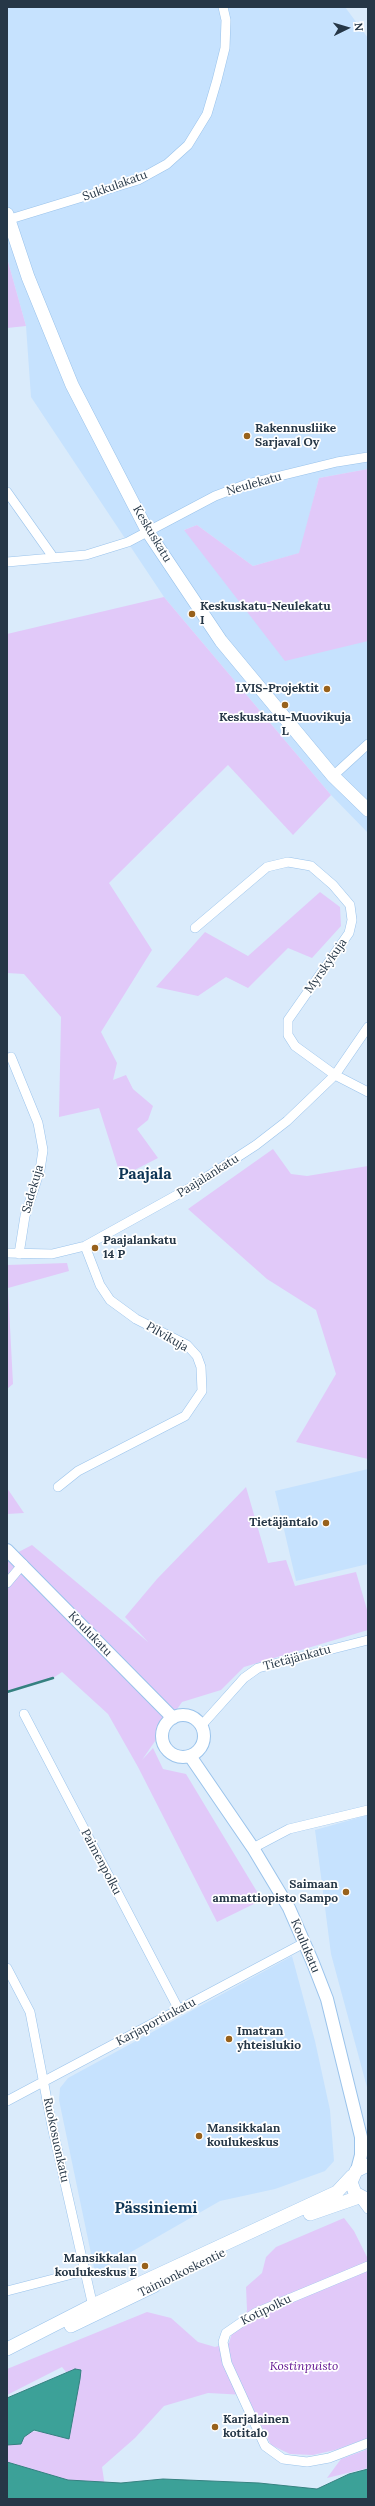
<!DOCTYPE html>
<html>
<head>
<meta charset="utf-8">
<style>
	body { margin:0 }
	#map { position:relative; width:375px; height:2506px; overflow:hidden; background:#daebfb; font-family:Lora,serif }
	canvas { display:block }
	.frame { position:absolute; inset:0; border:8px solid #263747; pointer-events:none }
	.north { position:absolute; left:327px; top:8px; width:40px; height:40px; -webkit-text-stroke:3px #fff; paint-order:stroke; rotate:85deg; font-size:11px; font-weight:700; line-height:16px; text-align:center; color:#263747 }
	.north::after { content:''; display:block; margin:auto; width:14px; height:18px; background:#263747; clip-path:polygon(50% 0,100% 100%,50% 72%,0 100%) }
</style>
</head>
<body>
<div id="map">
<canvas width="375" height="2506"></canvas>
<div class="frame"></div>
<div class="north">N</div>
</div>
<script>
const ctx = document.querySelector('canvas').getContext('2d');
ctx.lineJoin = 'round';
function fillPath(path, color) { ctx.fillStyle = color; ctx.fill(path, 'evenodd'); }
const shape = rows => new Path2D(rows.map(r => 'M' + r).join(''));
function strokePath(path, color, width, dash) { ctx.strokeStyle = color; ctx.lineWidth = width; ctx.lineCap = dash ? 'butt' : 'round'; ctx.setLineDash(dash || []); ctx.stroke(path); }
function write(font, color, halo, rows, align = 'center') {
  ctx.font = font + ' Lora,serif'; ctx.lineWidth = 3.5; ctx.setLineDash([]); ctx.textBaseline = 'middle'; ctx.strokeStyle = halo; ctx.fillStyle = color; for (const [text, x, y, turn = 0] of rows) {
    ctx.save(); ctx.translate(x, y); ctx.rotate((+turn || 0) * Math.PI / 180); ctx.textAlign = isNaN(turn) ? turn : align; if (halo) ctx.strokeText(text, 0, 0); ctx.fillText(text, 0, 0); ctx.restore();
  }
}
const built = shape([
	[7,7,345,7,368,38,368,469,319,478,300,553,253,566,197,525,184,530,368,638,368,833,331,795,164,597,31,397,26,326,7,258],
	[368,1469,368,1564,296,1581,275,1491],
	[368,1815,368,2091,331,1954,315,1830],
	[292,1956,315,2041,330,2110,334,2161,325,2171,275,2189,220,2201,98,2271,94,2268,59,2100,60,2088,68,2078]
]);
const green = shape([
	[7,258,26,326,7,328],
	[368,469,368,641,285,661,184,530,197,525,253,566,299,553,319,478],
	[164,597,331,795,293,835,228,765,109,883,152,950,101,1032,117,1063,113,1080,126,1075,133,1089,153,1106,148,1120,137,1129,158,1158,121,1177,99,1108,59,1117,61,1017,24,974,7,973,7,634],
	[320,892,340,907,341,926,312,958,288,948,248,988,226,977,198,996,156,987,205,932,248,956],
	[273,1149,291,1174,307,1176,368,1166,368,1459,296,1442,336,1374,316,1310,267,1279,188,1209],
	[67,1263,69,1271,8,1288,13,1384,7,1389,7,1265],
	[246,1487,268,1563,286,1560,295,1586,356,1572,368,1613,368,1630,244,1667,221,1690,182,1702,142,1760,153,1748,163,1769,186,1774,262,1900,217,1922,138,1767,108,1714,62,1672,53,1678,7,1693,7,1558,32,1545,148,1642,125,1617,157,1579],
	[7,1488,24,1513,7,1514],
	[344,2218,354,2231,368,2259,368,2438,335,2450,313,2455,290,2454,271,2445,246,2395,208,2393,164,2406,135,2438,102,2467,106,2493,7,2463,7,2437,24,2431,60,2433,71,2378,62,2367,7,2395,7,2369,147,2312,171,2318,198,2342,215,2347,229,2343,232,2333,241,2327,247,2310,246,2287,262,2273,266,2257,276,2247],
	[368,2449,368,2468,327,2478,341,2459]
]);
const water = shape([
	[75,2369,81,2370,80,2379,69,2439,34,2430,24,2437,21,2444,7,2445,7,2398,75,2369],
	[7,2462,68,2480,121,2483,163,2479,259,2483,317,2489,349,2474,368,2469,368,2499,7,2499,7,2462]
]);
const stream = shape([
	[7,1692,53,1678]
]);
const minor = shape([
	[7,220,138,180,167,164,188,145,207,114,217,80,225,48,226,20,223,7],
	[7,492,53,557],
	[7,562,86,555,128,542,215,496,247,484,337,462,368,457],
	[333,776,368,744],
	[195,928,267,867,288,862,311,866,333,885,350,905,352,920,349,933,288,1020,288,1035,295,1046,335,1075,368,1092],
	[11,1057,38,1123,43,1150,40,1170,25,1216,19,1254],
	[7,1253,52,1254,85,1246,193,1186,256,1145,287,1121,335,1075,368,1027],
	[58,1487,78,1471,185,1416,202,1391,201,1367,197,1356,187,1345,136,1319,110,1300,100,1285,85,1246],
	[7,1583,23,1564],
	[24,1714,179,2010],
	[201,1726,244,1678,258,1668,368,1640],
	[253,1848,289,1829,368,1810],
	[7,1968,30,2012,52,2126,94,2311],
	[7,2101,304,1943],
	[359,2197,368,2209],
	[368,2266,255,2313,226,2333,223,2342,227,2363,265,2446,283,2459,307,2462,329,2458,368,2443],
	[7,2291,84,2271]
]);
const tertiary = shape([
	[7,1550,173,1718],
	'162 1736a21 21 0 1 1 42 0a21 21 0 1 1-42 0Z',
	[190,1756,253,1848,289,1908,313,1963,327,1999,361,2137,361,2155,357,2170]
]);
const secondary = shape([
	[7,214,28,277,72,385,148,532,221,641,333,776,368,810],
	[368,2165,356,2171,351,2182,355,2193,368,2200],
	[310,2214,359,2197],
	[71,2326,154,2286],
	[7,2349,93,2305,337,2192,352,2176]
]);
const markers = [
	[247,436,4,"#98611b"],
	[192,614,4,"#98611b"],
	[327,689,4,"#98611b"],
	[285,705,4,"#98611b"],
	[95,1248,4,"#98611b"],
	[326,1523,4,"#98611b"],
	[346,1892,4,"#98611b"],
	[229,2039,4,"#98611b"],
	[199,2136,4,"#98611b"],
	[145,2266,4,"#98611b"],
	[215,2427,4,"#98611b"]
];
const streetNames = [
	["Sukkulakatu",115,186,-20],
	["Neulekatu",254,484,-16],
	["Keskuskatu",152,534,59],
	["Myrskykuja",326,966,-55],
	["Paajalankatu",208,1176,-32],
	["Sadekuja",33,1189,-74],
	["Pilvikuja",167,1337,30],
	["Koulukatu",90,1634,46],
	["Tietäjänkatu",297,1658,-15],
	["Paimenpolku",101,1862,62],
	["Koulukatu",305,1946,67],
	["Karjaportinkatu",156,2022,-28],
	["Ruokosuonkatu",56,2140,78],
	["Tainionkoskentie",182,2273,-26],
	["Kotipolku",266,2310,-26]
];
const poiNames = [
	["Rakennusliike",255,429],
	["Sarjaval Oy",255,443],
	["Keskuskatu-Neulekatu",200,607],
	["I",200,621],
	["LVIS-Projektit",319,689,"right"],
	["Keskuskatu-Muovikuja",285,718,"center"],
	["L",285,732,"center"],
	["Paajalankatu",103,1241],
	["14 P",103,1255],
	["Tietäjäntalo",318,1523,"right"],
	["Saimaan",338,1885,"right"],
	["ammattiopisto Sampo",338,1899,"right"],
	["Imatran",237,2032],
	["yhteislukio",237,2046],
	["Mansikkalan",207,2129],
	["koulukeskus",207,2143],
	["Mansikkalan",137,2259,"right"],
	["koulukeskus E",137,2273,"right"],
	["Karjalainen",223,2420],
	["kotitalo",223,2434]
];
const parkNames = [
	["Kostinpuisto",304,2367]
];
const districtNames = [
	["Paajala",145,1174],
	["Pässiniemi",156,2208]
];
fillPath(built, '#c6e2fe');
fillPath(green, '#e1c9f9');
fillPath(water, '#3ca198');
strokePath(water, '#358180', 1);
strokePath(stream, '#358180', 2.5);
strokePath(minor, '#9ac3eb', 10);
strokePath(tertiary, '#9ac3eb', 14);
strokePath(secondary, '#9ac3eb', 14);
strokePath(minor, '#fff', 9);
strokePath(tertiary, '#fff', 12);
strokePath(secondary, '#fff', 13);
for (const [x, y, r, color] of markers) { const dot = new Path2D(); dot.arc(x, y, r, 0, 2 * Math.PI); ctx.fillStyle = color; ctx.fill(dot); strokePath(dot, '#fff', 1.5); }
write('12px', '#263747', '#fff', streetNames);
write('bold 12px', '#263747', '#fff', poiNames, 'left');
write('italic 12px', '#631591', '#fff', parkNames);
write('bold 16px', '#0e3555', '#fff', districtNames);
</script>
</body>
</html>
